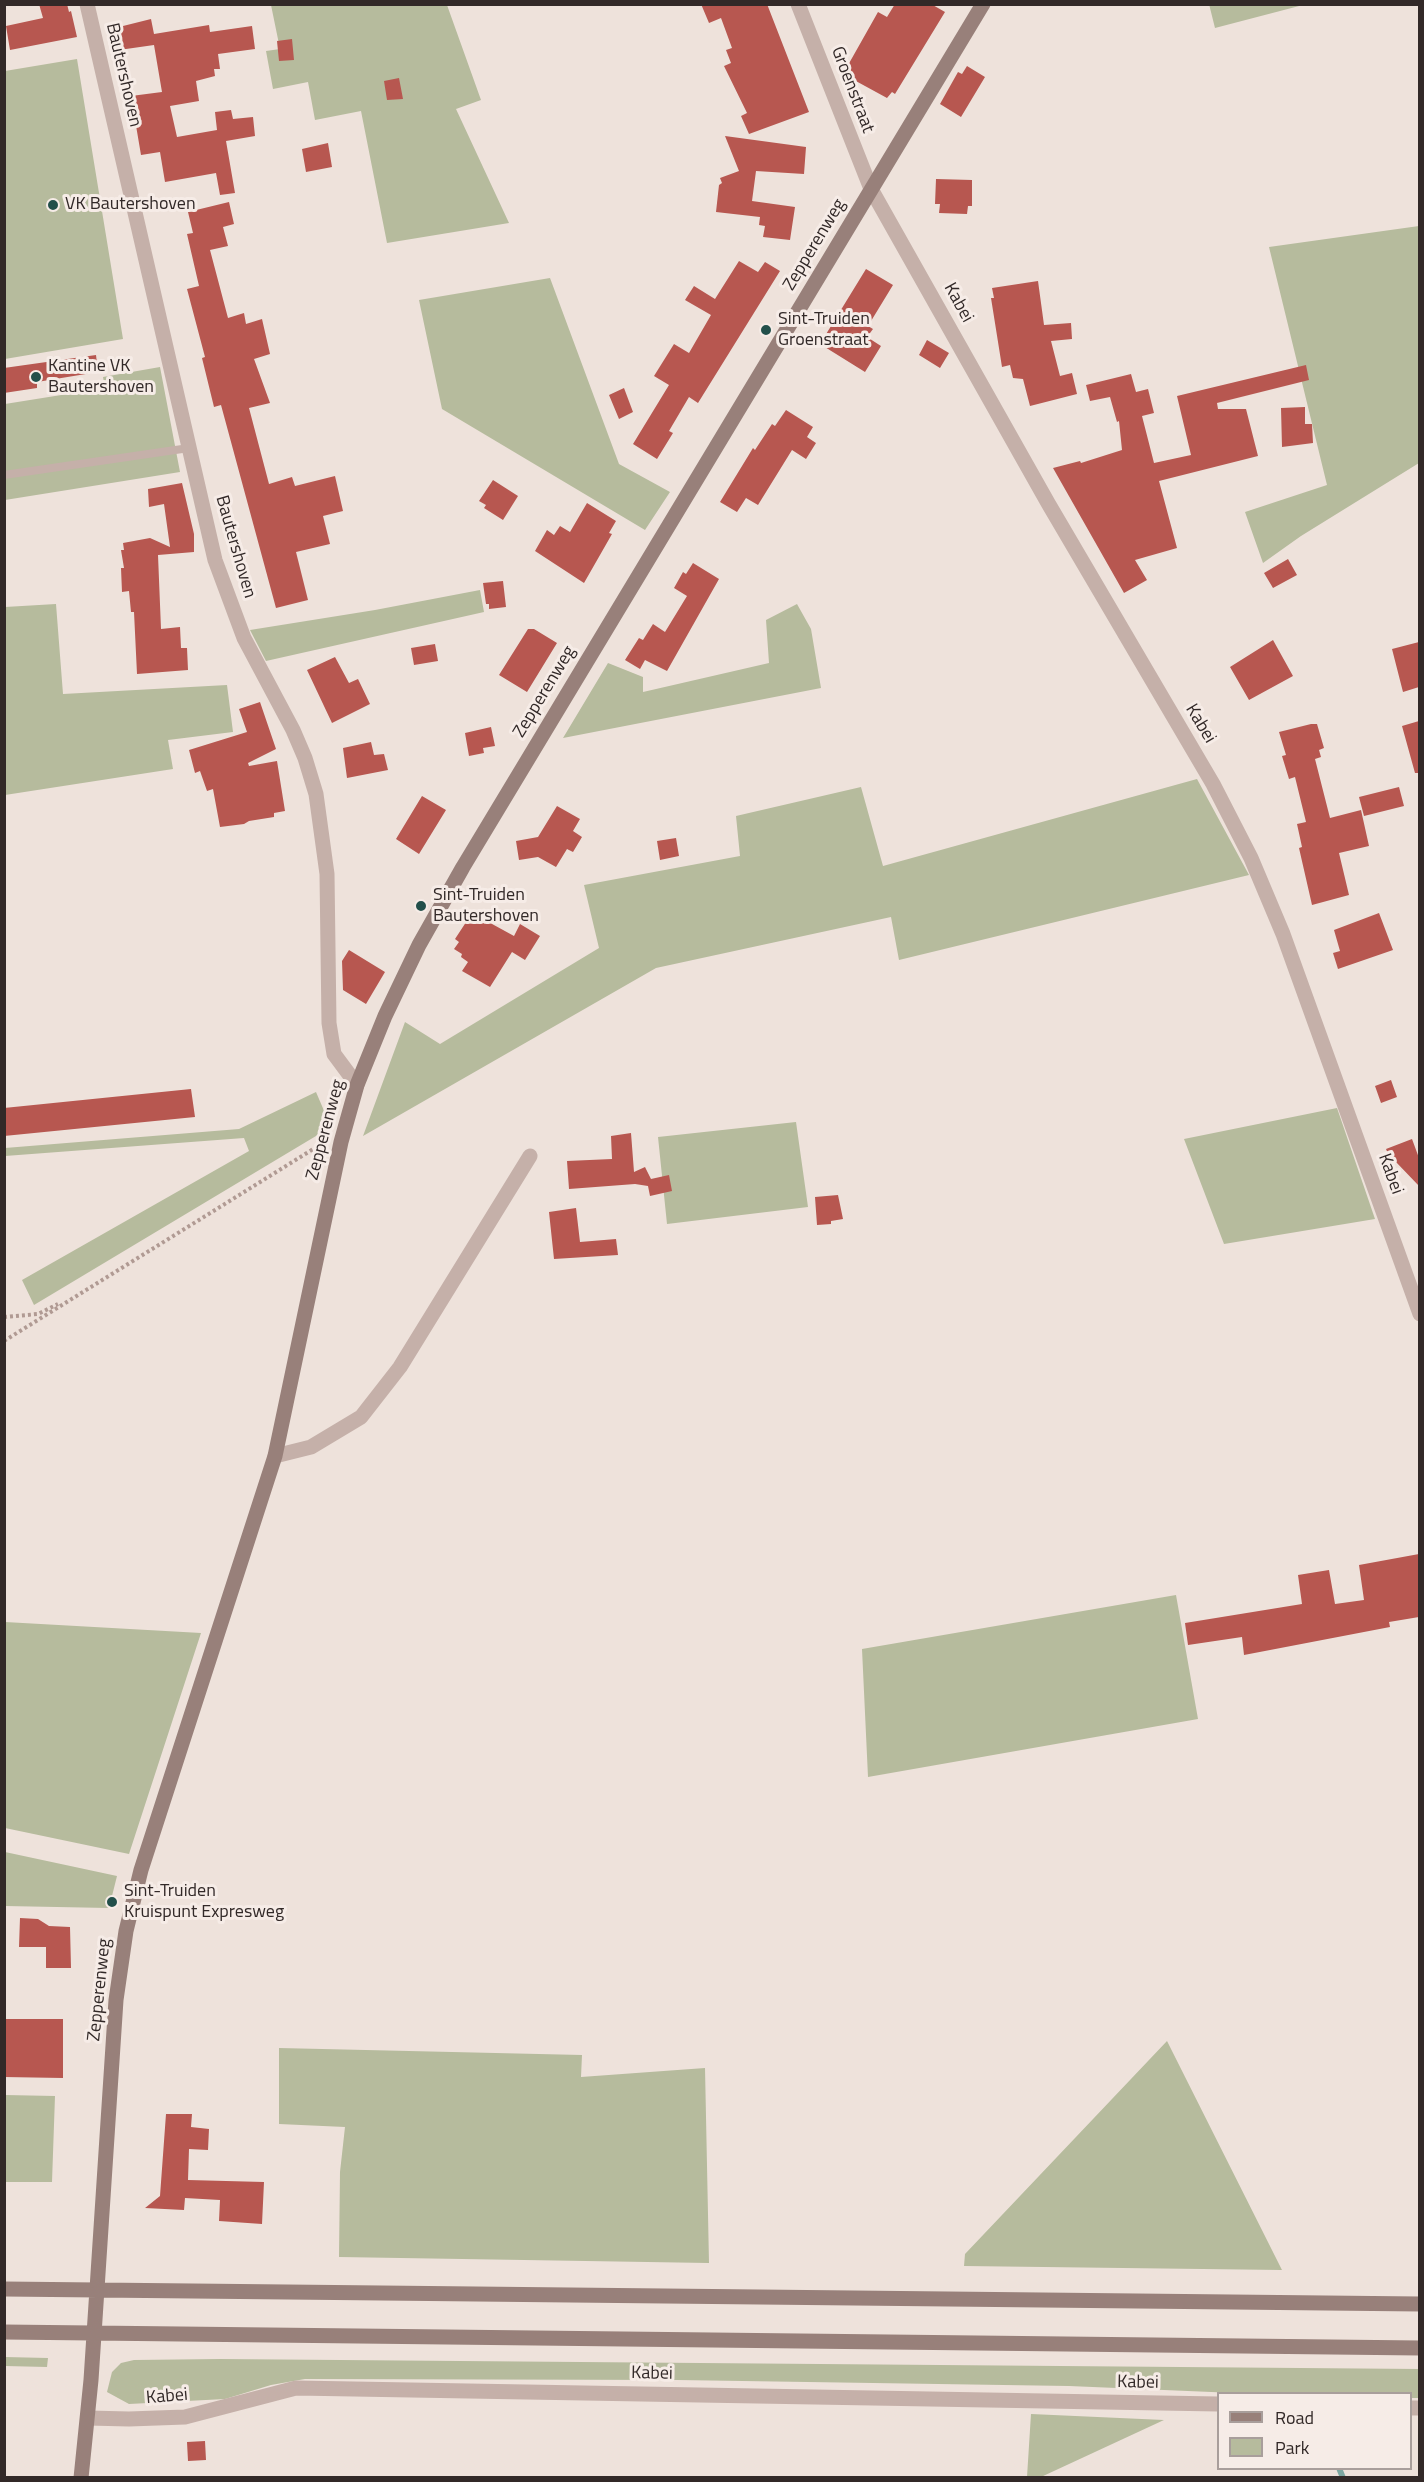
<!DOCTYPE html>
<html>
<head>
<meta charset="utf-8">
<style>
	body { margin:0 }
	#map { position:relative; width:1424px; height:2482px; overflow:hidden; background:#eee2db; font-family:"Titillium Web",sans-serif }
	canvas { display:block }
	.frame { position:absolute; inset:0; border:6px solid #322928; pointer-events:none }
	.legend { position:absolute; left:1217px; top:2392px; width:195px; height:78px; box-sizing:border-box; background:#f6ece7; border:2px solid #a89e9b; margin:0; padding:8px 10px; list-style:none; font-size:18px; color:#322928 }
	.legend li { display:flex; align-items:center; gap:12px; height:30px }
	.legend b { width:30px; border:2px solid #a89e9b }
</style>
</head>
<body>
<div id="map">
<canvas width="1424" height="2482"></canvas>
<div class="frame"></div>
<ul class="legend">
<li><b style="height:8px;background:#98807a"></b>Road</li>
<li><b style="height:16px;background:#b6bb9d"></b>Park</li>
</ul>
</div>
<script>
const ctx = document.querySelector('canvas').getContext('2d');
ctx.lineJoin = 'round';
function fillPath(path, color) { ctx.fillStyle = color; ctx.fill(path, 'evenodd'); }
const shape = rows => new Path2D(rows.map(r => 'M' + r).join(''));
function strokePath(path, color, width, dash) { ctx.strokeStyle = color; ctx.lineWidth = width; ctx.lineCap = dash ? 'butt' : 'round'; ctx.setLineDash(dash || []); ctx.stroke(path); }
function write(font, color, halo, rows, align = 'center') {
  ctx.font = font + ' "Titillium Web",sans-serif'; ctx.lineWidth = 6; ctx.setLineDash([]); ctx.textBaseline = 'middle'; ctx.strokeStyle = halo; ctx.fillStyle = color; for (const [text, x, y, turn = 0] of rows) {
    ctx.save(); ctx.translate(x, y); ctx.rotate((+turn || 0) * Math.PI / 180); ctx.textAlign = isNaN(turn) ? turn : align; if (halo) ctx.strokeText(text, 0, 0); ctx.fillText(text, 0, 0); ctx.restore();
  }
}
const green = shape([
	[1209,4,1303,4,1303,5,1215,28],
	[271,5,447,5,481,100,456,109,509,223,387,243,361,111,315,120,308,82,273,89,266,51,280,49],
	[77,59,123,339,5,359,5,71],
	[1419,226,1419,463,1301,536,1263,563,1245,512,1327,485,1269,247],
	[550,278,619,464,670,492,645,530,442,409,419,300],
	[160,367,180,472,5,500,5,404,105,388,103,377],
	[480,590,484,612,266,661,250,630,375,610],
	[56,604,63,694,227,685,233,732,168,740,173,769,5,795,5,607],
	[797,604,811,629,821,688,563,738,608,663,643,677,643,692,769,663,766,620],
	[1197,779,1249,875,899,960,891,917,656,968,363,1136,405,1022,440,1044,599,948,584,885,740,856,736,816,861,787,883,866],
	[316,1092,325,1113,321,1133,34,1305,22,1280,249,1151,244,1138,5,1156,5,1148,239,1129],
	[1337,1108,1375,1219,1224,1244,1184,1139],
	[796,1122,808,1207,667,1224,658,1137],
	[1176,1595,1198,1719,868,1777,862,1649],
	[5,1622,201,1633,129,1854,5,1828],
	[5,1852,117,1876,109,1908,5,1906],
	[1167,2041,1282,2270,964,2266,965,2254],
	[279,2048,582,2055,581,2077,705,2068,709,2263,339,2257,340,2172,345,2127,279,2124],
	[5,2095,55,2096,52,2182,5,2182],
	[5,2357,48,2358,47,2367,5,2366],
	[220,2359,1420,2369,1419,2398,1411,2398,1410,2394,1259,2394,1069,2386,677,2380,305,2379,271,2385,225,2399,129,2404,107,2392,112,2372,121,2363,134,2360],
	[1031,2414,1164,2420,1041,2477,1027,2477]
]);
const stream = shape([
	[1339,2468,1343,2478]
]);
const building = shape([
	[39,4,67,4,69,12,71,11,77,37,10,50,6,26,43,18],
	[701,4,767,4,809,112,749,134,741,116,747,113,724,66,731,63,726,50,732,48,721,18,709,23],
	[895,4,931,4,945,12,895,94,892,92,887,98,843,74,878,12,887,17],
	[151,19,154,34,209,25,210,32,252,26,255,49,218,54,220,69,214,69,215,76,196,81,199,101,170,106,177,137,217,130,215,112,231,110,233,119,253,117,255,136,226,141,235,193,220,195,216,173,165,182,160,152,141,155,131,96,162,92,154,45,119,50,115,28],
	[292,39,294,60,279,61,277,41],
	[967,66,985,77,961,117,940,104,958,72,962,74],
	[399,78,403,99,387,100,384,81],
	[725,136,806,147,804,174,756,171,752,201,795,207,790,240,763,237,765,226,759,225,760,217,716,212,719,185,722,183,720,178,739,171],
	[328,143,332,167,306,172,302,149],
	[936,179,972,180,972,206,968,206,967,214,939,213,940,204,935,204],
	[229,202,234,224,223,227,228,246,210,250,228,318,244,313,246,324,262,319,270,354,254,359,270,403,249,408,269,484,292,477,295,486,335,476,343,511,323,516,330,544,296,552,308,600,276,608,221,405,214,407,202,358,205,357,187,289,199,286,187,234,193,233,188,212],
	[739,261,758,272,765,262,780,271,698,403,689,397,669,431,673,433,657,459,633,444,669,385,654,376,674,344,689,353,711,315,685,300,694,286,715,299],
	[866,269,893,285,868,326,873,329,867,337,881,346,865,372,820,344],
	[1038,281,1044,325,1071,323,1072,339,1051,341,1060,376,1072,373,1077,394,1030,406,1023,379,1013,378,1010,365,1002,367,991,298,994,298,992,288],
	[927,340,949,353,940,368,919,355],
	[96,355,98,372,37,382,37,388,4,393,4,368],
	[1306,365,1309,380,1217,403,1218,409,1246,409,1258,456,1159,481,1177,548,1135,560,1147,580,1124,593,1053,468,1080,461,1081,463,1122,450,1119,421,1117,422,1110,397,1090,401,1086,385,1131,374,1136,392,1148,389,1154,413,1142,416,1154,463,1191,455,1177,396],
	[624,388,633,412,619,419,609,395],
	[1305,407,1305,424,1312,424,1313,443,1282,447,1281,408],
	[786,410,813,427,807,437,816,443,806,459,792,450,758,505,746,498,737,512,720,502,753,448,755,450,772,424,775,426],
	[493,480,518,496,503,520,484,508,486,505,479,501],
	[182,483,194,534,194,552,158,555,161,629,180,627,181,648,187,648,188,670,137,674,134,612,131,612,129,591,122,592,121,568,124,568,121,550,124,550,123,543,150,538,170,547,164,504,149,507,148,489],
	[587,503,616,521,609,533,612,534,584,583,535,551,547,530,554,535,560,526,570,532],
	[1288,559,1297,575,1273,588,1264,573],
	[693,563,719,579,667,671,645,660,640,669,625,660,639,638,643,640,653,624,665,632,687,596,674,588,683,572,686,574],
	[503,581,506,607,489,609,489,604,486,604,483,583],
	[528,629,534,629,557,643,527,692,499,675],
	[1273,640,1293,676,1249,700,1230,667],
	[1419,642,1419,687,1403,692,1392,649],
	[435,644,438,661,414,665,411,648],
	[335,657,349,683,358,679,370,704,332,723,307,670],
	[260,702,276,749,248,763,249,766,277,761,285,811,274,813,274,817,249,821,244,824,220,827,213,789,207,791,200,771,195,773,189,750,247,732,239,709],
	[1419,721,1419,773,1415,773,1402,726],
	[1311,724,1317,724,1324,748,1319,750,1321,757,1315,759,1330,818,1361,810,1369,846,1339,853,1349,895,1312,905,1299,848,1302,847,1297,824,1306,822,1295,777,1289,779,1282,756,1286,755,1279,732],
	[491,727,495,746,483,748,484,753,469,756,465,733],
	[371,742,374,755,384,754,388,770,347,778,343,748],
	[1399,787,1404,806,1364,816,1359,797],
	[422,796,446,810,419,854,396,839],
	[557,806,580,819,573,831,582,837,573,852,567,849,556,867,538,857,519,860,516,841,538,837],
	[676,838,679,856,660,860,657,841],
	[472,913,514,936,520,924,540,936,525,960,512,952,490,987,462,971,468,962,461,957,462,954,454,949,459,942,455,939],
	[1379,913,1393,950,1338,969,1333,953,1340,951,1334,930],
	[349,950,385,972,366,1004,343,990,342,961],
	[1391,1080,1397,1097,1381,1103,1375,1086],
	[191,1089,195,1117,4,1136,4,1108],
	[631,1133,634,1172,645,1167,651,1179,669,1175,672,1191,650,1196,648,1186,635,1184,569,1189,567,1161,612,1159,611,1136],
	[1412,1139,1419,1158,1419,1186,1396,1162,1392,1163,1386,1149],
	[838,1195,843,1219,831,1221,831,1224,817,1225,815,1197],
	[576,1208,580,1242,616,1239,618,1255,554,1259,549,1212],
	[1419,1554,1419,1617,1389,1622,1390,1627,1244,1655,1242,1637,1188,1645,1185,1623,1302,1604,1298,1575,1329,1570,1335,1604,1364,1600,1359,1565],
	[20,1918,38,1919,49,1926,70,1927,71,1968,46,1968,46,1947,19,1947],
	[4,2019,63,2019,63,2078,4,2077],
	[166,2114,192,2114,191,2127,209,2129,208,2150,189,2149,188,2180,264,2182,262,2224,219,2221,220,2200,185,2198,184,2210,145,2208,160,2196],
	[205,2441,206,2460,188,2461,187,2442]
]);
const path = shape([
	[4,1317,38,1314,58,1304],
	[4,1341,323,1143]
]);
const lane = shape([
	[4,475,189,448]
]);
const street = shape([
	[87,4,215,560,244,638,293,730,305,758,316,794,327,874,329,1023,334,1054,357,1085],
	[798,4,871,189,1048,503,1213,784,1251,858,1283,934,1420,1314],
	[275,1456,311,1447,361,1417,400,1367,530,1156],
	[1410,2408,1420,2408],
	[88,2418,129,2419,185,2417,296,2388,1218,2404]
]);
const secondary = shape([
	[4,2289,1420,2304],
	[4,2332,1420,2348],
	[81,2478,91,2380,116,2000,126,1931,141,1870,275,1456,341,1142,357,1085,385,1016,419,945,463,867,983,4]
]);
const markers = [
	[53,205,6,"#224f4a"],
	[766,330,6,"#224f4a"],
	[36,377,6,"#224f4a"],
	[421,906,6,"#224f4a"],
	[112,1902,6,"#224f4a"]
];
const streetNames = [
	["Bautershoven",123,75,77],
	["Groenstraat",852,90,69],
	["Zepperenweg",815,245,-59],
	["Kabei",958,303,61],
	["Bautershoven",235,547,74],
	["Zepperenweg",545,692,-59],
	["Kabei",1200,724,59],
	["Zepperenweg",326,1130,-75],
	["Kabei",1390,1174,70],
	["Zepperenweg",100,1990,-84],
	["Kabei",652,2374,1],
	["Kabei",1138,2383,1],
	["Kabei",167,2397,-5]
];
const poiNames = [
	["VK Bautershoven",65,205],
	["Sint-Truiden",778,320],
	["Groenstraat",778,341],
	["Kantine VK",48,367],
	["Bautershoven",48,388],
	["Sint-Truiden",433,896],
	["Bautershoven",433,917],
	["Sint-Truiden",124,1892],
	["Kruispunt Expresweg",124,1913]
];
fillPath(green, '#b6bb9d');
strokePath(stream, '#7ea8a2', 6);
fillPath(building, '#b75750');
strokePath(path, '#b09a93', 4, [3, 3]);
strokePath(lane, '#c5b0a9', 8);
strokePath(street, '#c5b0a9', 15);
strokePath(secondary, '#98807a', 15);
for (const [x, y, r, color] of markers) { const dot = new Path2D(); dot.arc(x, y, r, 0, 2 * Math.PI); ctx.fillStyle = color; ctx.fill(dot); strokePath(dot, '#f6ece7', 2); }
write('18px', '#322928', '#f6ece7', streetNames);
write('18px', '#322928', '#f6ece7', poiNames, 'left');
</script>
</body>
</html>
